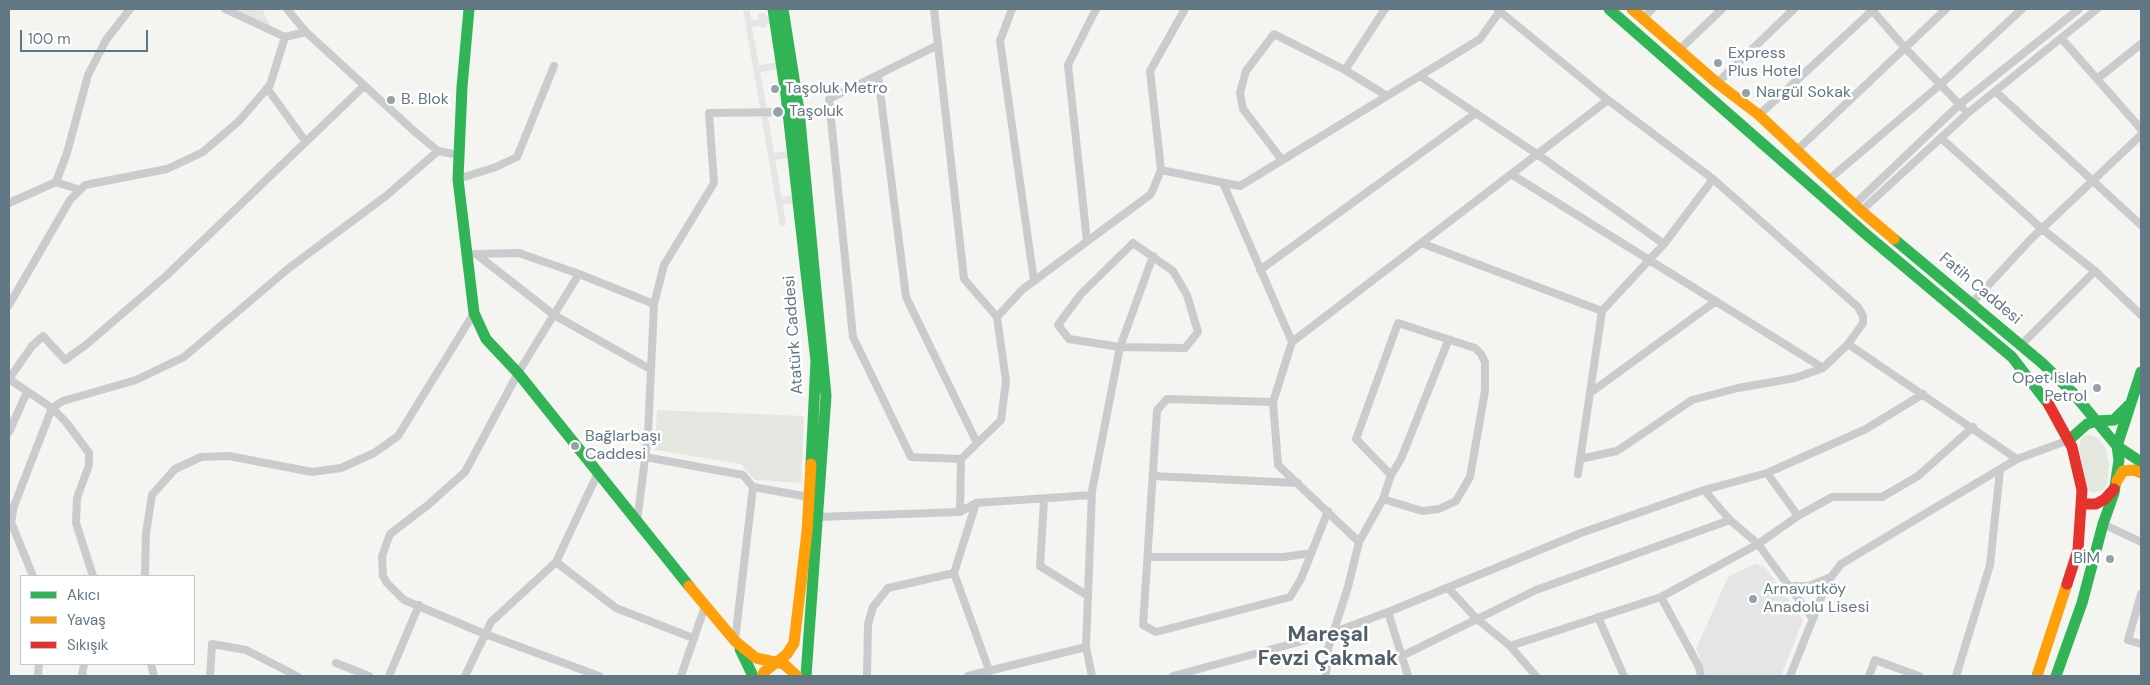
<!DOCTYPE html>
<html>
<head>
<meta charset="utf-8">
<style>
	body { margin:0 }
	#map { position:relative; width:2150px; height:685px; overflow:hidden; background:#f4f4f1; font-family:"DM Sans",sans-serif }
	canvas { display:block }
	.frame { position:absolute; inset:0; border:10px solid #617784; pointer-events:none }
	.legend { position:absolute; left:20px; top:575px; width:175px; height:90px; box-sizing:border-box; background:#fff; border:1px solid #c0c9ce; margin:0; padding:6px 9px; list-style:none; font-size:15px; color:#617784 }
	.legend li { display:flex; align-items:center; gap:10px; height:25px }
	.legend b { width:25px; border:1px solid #c0c9ce }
	.scale { position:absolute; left:20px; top:30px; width:128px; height:22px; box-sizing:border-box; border:2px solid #617784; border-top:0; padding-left:6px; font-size:15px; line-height:18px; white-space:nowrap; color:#617784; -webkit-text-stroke:4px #fff; paint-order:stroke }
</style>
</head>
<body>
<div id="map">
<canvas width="2150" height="685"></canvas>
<div class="frame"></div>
<ul class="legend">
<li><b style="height:6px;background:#30b455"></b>Akıcı</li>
<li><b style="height:6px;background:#ff9f0a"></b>Yavaş</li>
<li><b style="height:6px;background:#e5322d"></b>Sıkışık</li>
</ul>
<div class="scale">100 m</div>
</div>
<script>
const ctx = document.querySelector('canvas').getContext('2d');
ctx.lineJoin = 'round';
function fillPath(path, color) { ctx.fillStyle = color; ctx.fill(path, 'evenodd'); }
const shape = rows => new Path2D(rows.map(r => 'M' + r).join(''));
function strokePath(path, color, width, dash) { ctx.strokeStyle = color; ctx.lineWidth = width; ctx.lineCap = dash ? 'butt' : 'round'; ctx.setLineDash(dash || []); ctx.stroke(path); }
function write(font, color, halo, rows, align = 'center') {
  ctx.font = font + ' "DM Sans",sans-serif'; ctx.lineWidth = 5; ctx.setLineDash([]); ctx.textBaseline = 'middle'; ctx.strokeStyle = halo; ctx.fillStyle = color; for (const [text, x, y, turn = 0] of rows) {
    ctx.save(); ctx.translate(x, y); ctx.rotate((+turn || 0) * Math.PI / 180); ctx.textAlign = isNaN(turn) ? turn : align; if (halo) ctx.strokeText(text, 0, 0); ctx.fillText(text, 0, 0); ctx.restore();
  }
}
const built = shape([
	[743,9,749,9,752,20,759,19,758,14,765,13,766,17,772,16,771,9,778,9,814,221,808,222,804,201,798,202,799,206,792,207,791,203,783,205,786,225,780,226],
	[774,23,780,62,759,65,752,27,760,26,761,28,767,27,767,24],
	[781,69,788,106,781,107,780,104,767,109,760,72],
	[789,113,795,150,774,153,768,117,782,116,782,114],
	[796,157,803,194,797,195,796,193,782,198,775,160],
	[1755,564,1766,568,1803,620,1781,676,1707,676,1696,649,1728,577]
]);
const green = shape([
	[221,9,262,9,272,29,232,13],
	[657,410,804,416,801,483,755,480,741,464,655,450],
	[2088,434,2098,438,2106,448,2109,464,2107,484,2103,490,2092,493,2088,489,2085,480,2079,448,2081,439]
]);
const street = shape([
	[225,9,285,37,306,32],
	[287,9,306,32,415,132,438,151,459,155],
	[934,9,964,279,997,317],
	[1012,9,1000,41,1034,281],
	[1497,9,1608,100,1713,179,1858,307,1863,316,1863,323,1848,344,1823,368,1795,378,1738,388,1692,400,1617,451,1580,459],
	[1871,9,1905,48,1963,108],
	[1643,19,1652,9],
	[2062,39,2141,129],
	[938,45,829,99,853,337,911,457,961,459,1001,420,1006,381,997,317,1023,289,1151,194,1161,170,1240,186,1480,39,1500,11],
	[1679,50,1722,9],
	[1345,70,1385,9],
	[878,75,906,297,977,443],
	[1420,76,1537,154,1664,244],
	[2097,79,2141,44],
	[1717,83,1794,9],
	[267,88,306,142],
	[1996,92,2141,225],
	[1759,115,1874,9],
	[1941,138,2042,229,2095,271,2141,315],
	[1796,151,1946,9],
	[1282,160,1243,109,1240,93,1246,71,1274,34,1345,70,1387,96],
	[1161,170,1150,71,1185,9],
	[1511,174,1823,368],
	[458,179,496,167,517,157,554,66],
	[1827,181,1941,84,2022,9],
	[56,182,67,153,88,75,106,40,130,9],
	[1223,183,1292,342,1273,402,1278,465,1359,542],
	[9,203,56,182,80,190],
	[1854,205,1960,104,2079,9],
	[1861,211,1968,113,2097,9],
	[1087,241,1068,65,1096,9],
	[1133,243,1173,271,1187,295,1198,332,1185,348,1120,347,1069,339,1058,325,1081,294,1133,243],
	[1421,243,1602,311,1664,244,1713,179],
	[475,254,519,253,579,274,654,304],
	[476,254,554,315,650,369],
	[1260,270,1476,113],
	[579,274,518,373,465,472,428,505,390,534,382,556,383,576,387,583,404,600,485,634,599,676],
	[1972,303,2031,239,2141,135],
	[9,305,70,200,85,185,167,169,203,152,239,121,270,85,285,37],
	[1292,342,1608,100],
	[1848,344,2017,459],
	[2021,345,2095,271],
	[1590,393,1716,301],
	[1273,402,1167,399,1157,410,1143,625,1156,632,1290,597,1301,579,1328,511],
	[9,432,27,392],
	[645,457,743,475,753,487,809,497],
	[1767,473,1798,516],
	[1578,474,1602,311],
	[1153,476,1298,483],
	[1704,490,1730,520,1758,544,1813,619],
	[1044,499,1040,566,1088,596],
	[1383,499,1422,511,1439,509,1456,501,1470,477,1485,391,1485,362,1481,354,1475,348,1398,323,1356,439,1391,475],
	[976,503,954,573,989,670],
	[960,512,961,459],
	[818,517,960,512,976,503,1092,495],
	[637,522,648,435,654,304,664,265,714,183,709,113,788,112],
	[2103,524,2141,542],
	[1148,557,1284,557,1311,553],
	[556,562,616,608,693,638],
	[33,576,11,522,14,506,52,408,63,401,136,380,184,357,289,268,386,196,438,151],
	[93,576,76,523,77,498,89,465,89,453,66,422,52,408,9,379,32,346,43,336,65,360,87,344,166,276,364,86],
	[145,576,146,533,152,495,175,469,201,457,229,456,312,472,341,468,374,453,398,436,474,313],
	[1790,586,1809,586,1831,577],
	[1448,588,1477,619,1510,646,1536,676],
	[2141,594,2128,640,2141,644],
	[1661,597,1699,667,1701,676],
	[1388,612,1408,676],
	[1598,617,1624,676],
	[735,641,753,487],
	[1510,646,1661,597,1758,544,1798,516,1832,497,1882,497,1918,476,1973,427],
	[1402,656,1536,590,1730,520],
	[336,663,369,676],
	[151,664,154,676],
	[38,676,39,664],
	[82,676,84,664],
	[210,676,212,644,246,650,297,676],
	[389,676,419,605],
	[465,676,491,622,556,562,598,473],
	[681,676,705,606],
	[867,676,868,624,873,607,888,588,954,573],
	[968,676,1086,647],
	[1092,676,1086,647,1092,491,1120,347,1153,256],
	[1173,676,1332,633,1388,612,1581,533,1704,490,1767,473,1866,429,1923,394],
	[1326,676,1328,649,1348,587,1359,542,1383,499,1391,475,1401,459,1448,341],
	[1790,676,1824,591,1831,577,1841,564,2017,459,2069,440],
	[1869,676,1875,660,1919,676],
	[1956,676,1990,565,2000,470]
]);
const fast = shape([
	[469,9,462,87,458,179,474,313,486,339,518,373,689,586],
	[773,9,786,95,816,361,811,464],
	[783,9,799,110,826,396,806,676],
	[1609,9,1868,236,2012,357,2049,405],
	[1894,239,2042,363,2073,393,2117,446,2119,460,2114,493,2103,524,2082,603,2056,676],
	[2141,372,2117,446,2141,462],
	[2097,421,2114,420,2129,405],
	[2069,440,2087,424,2097,421],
	[740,649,753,676]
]);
const slow = shape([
	[1632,9,1717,83,1759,115,1861,211,1894,239],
	[2117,481,2123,471,2134,470,2141,473],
	[689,586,735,641,756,658,784,664,797,676],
	[762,676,764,672,787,654,794,643,807,532,811,464],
	[2037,676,2067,584]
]);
const jam = shape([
	[2049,405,2072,447,2082,490,2078,550,2067,584],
	[2082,504,2096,504,2105,499,2114,489]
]);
const markers = [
	[1718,63,5,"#94a3aa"],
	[775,89,5,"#94a3aa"],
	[1746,93,5,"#94a3aa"],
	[391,100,5,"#94a3aa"],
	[778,112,6,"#94a3aa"],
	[2097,388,5,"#94a3aa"],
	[575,446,5,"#94a3aa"],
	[2110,559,5,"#94a3aa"],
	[1753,599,5,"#94a3aa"]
];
const poiNames = [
	["Express",1728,54],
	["Plus Hotel",1728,72],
	["Taşoluk Metro",785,89],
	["Nargül Sokak",1756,93],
	["B. Blok",401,100],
	["Taşoluk",789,112],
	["Opet Islah",2087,379,"right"],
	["Petrol",2087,397,"right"],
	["Bağlarbaşı",585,437],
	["Caddesi",585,455],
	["BİM",2100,559,"right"],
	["Arnavutköy",1763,590],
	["Anadolu Lisesi",1763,608]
];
const streetNames = [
	["Fatih Caddesi",1980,289,40],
	["Atatürk Caddesi",794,335,-94]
];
const districtNames = [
	["Mareşal",1328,635],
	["Fevzi Çakmak",1328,659]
];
fillPath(built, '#e4e5e4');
fillPath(green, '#e4e7df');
strokePath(street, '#cacbcc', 8);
strokePath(fast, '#30b455', 11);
strokePath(slow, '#ff9f0a', 11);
strokePath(jam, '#e5322d', 11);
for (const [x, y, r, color] of markers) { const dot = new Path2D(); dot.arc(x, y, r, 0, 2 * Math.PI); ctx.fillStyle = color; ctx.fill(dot); strokePath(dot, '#fff', 2); }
write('16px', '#617784', '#fff', poiNames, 'left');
write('16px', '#617784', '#fff', streetNames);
write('bold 21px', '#505f68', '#fff', districtNames);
</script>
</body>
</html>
